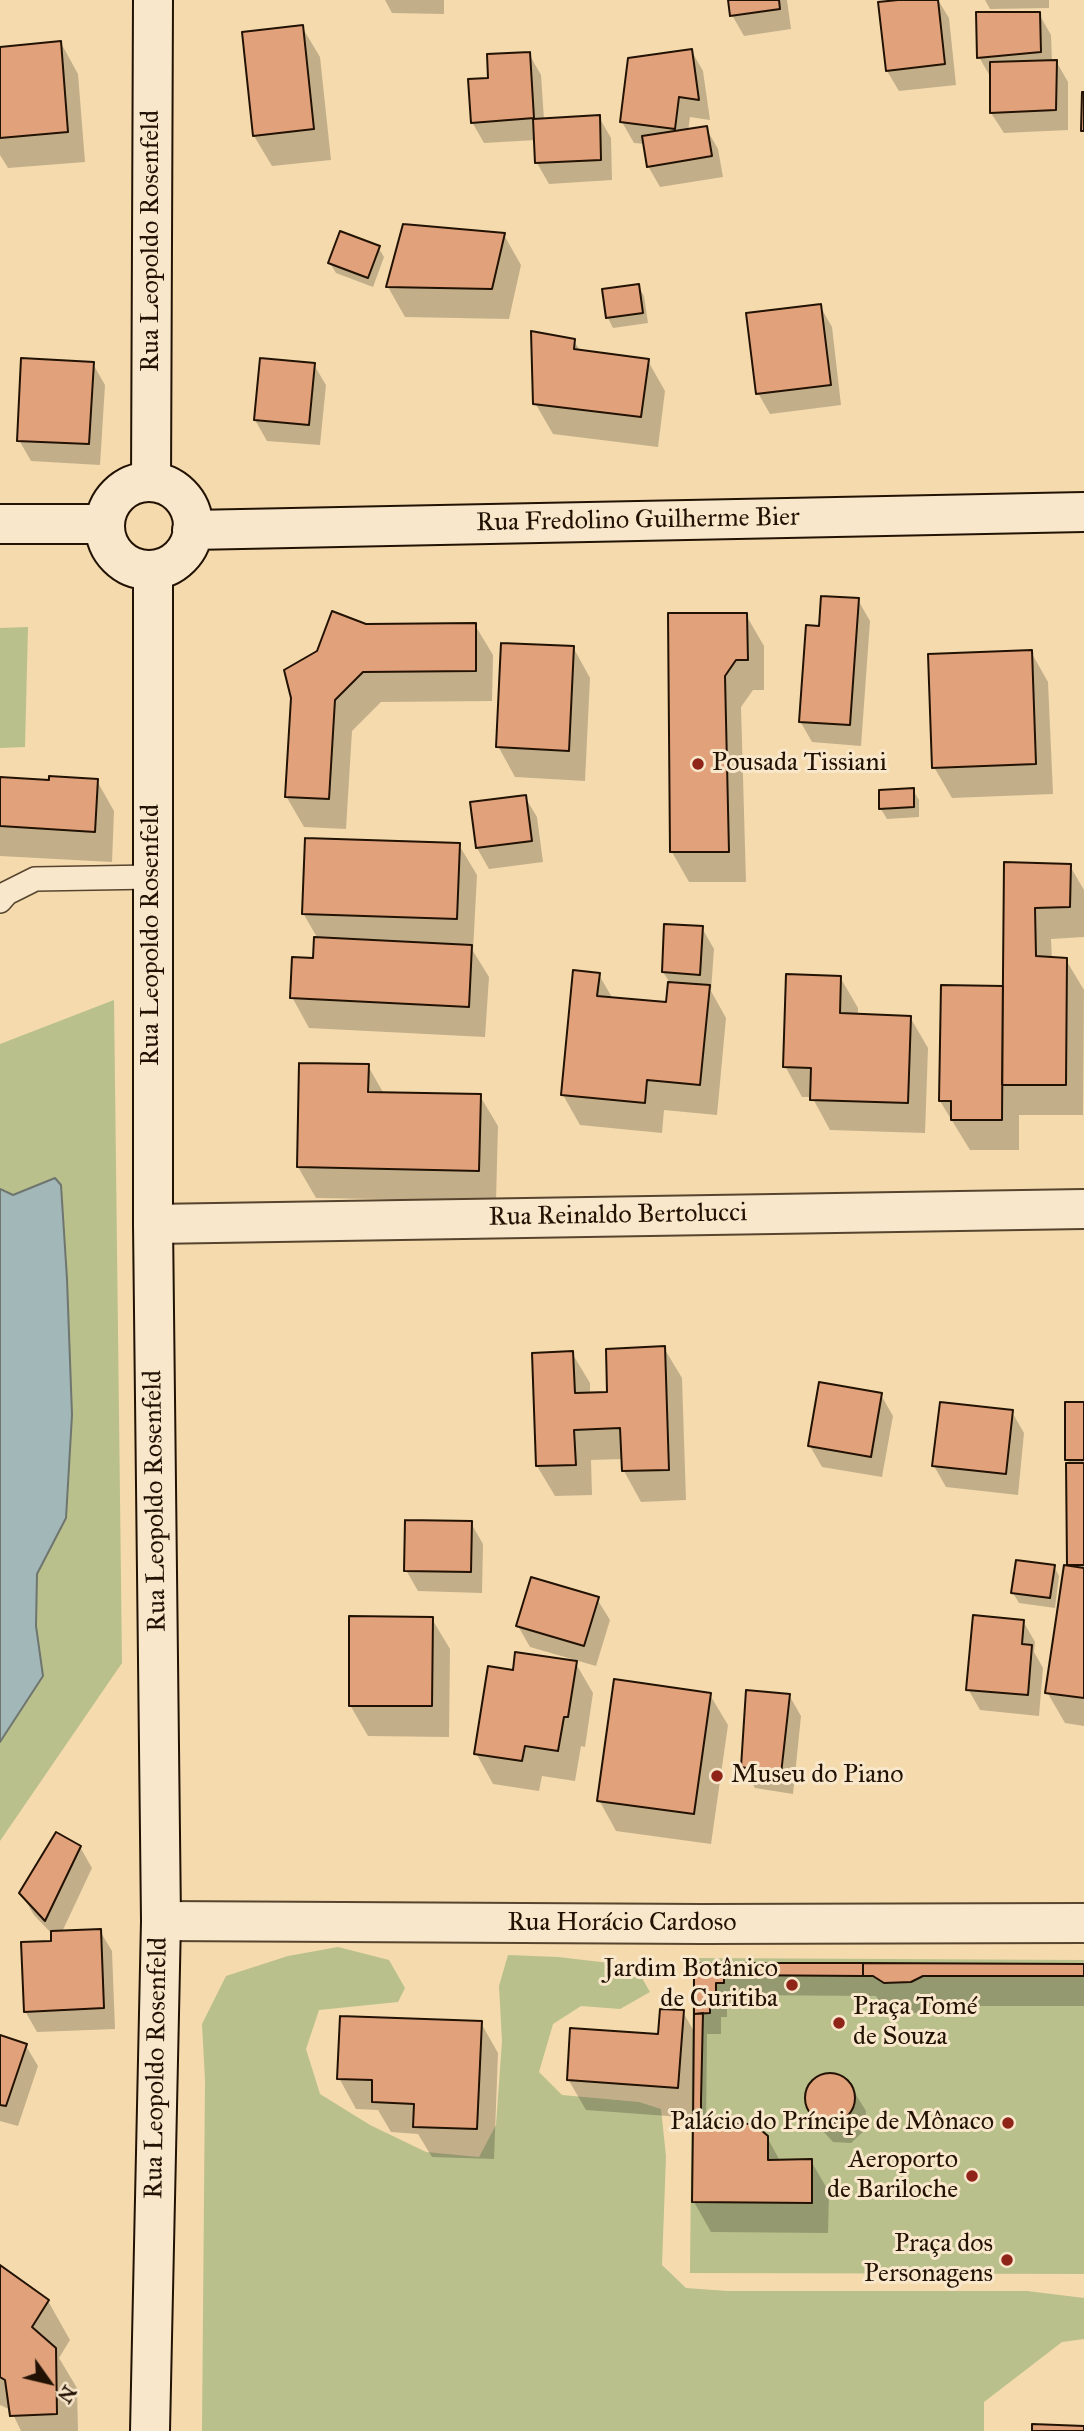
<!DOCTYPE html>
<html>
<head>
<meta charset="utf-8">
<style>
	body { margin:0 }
	#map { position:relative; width:1084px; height:2431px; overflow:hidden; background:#f4daad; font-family:"IM FELL Great Primer",serif }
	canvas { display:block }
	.north { position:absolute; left:14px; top:2347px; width:70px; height:70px; -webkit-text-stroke:5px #f8e7ca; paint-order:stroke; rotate:124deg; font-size:19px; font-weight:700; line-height:28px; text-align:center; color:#221203 }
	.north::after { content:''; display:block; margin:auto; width:24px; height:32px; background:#221203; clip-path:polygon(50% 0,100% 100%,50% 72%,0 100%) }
</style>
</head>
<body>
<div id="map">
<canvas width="1084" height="2431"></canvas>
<div class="north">N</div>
</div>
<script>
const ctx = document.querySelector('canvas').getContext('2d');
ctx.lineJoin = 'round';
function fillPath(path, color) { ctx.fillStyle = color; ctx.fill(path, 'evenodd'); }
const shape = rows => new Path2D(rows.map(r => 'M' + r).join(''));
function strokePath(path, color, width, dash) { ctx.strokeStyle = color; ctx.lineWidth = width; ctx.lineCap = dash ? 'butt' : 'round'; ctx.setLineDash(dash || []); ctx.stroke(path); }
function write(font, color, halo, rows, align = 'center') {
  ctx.font = font + ' "IM FELL Great Primer",serif'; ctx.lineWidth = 6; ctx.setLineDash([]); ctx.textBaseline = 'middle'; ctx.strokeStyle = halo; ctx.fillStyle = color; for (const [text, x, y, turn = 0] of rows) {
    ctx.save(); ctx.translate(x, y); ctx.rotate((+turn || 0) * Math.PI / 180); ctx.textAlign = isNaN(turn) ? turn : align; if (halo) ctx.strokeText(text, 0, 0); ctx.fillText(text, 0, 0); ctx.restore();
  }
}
const green = shape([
	[28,627,25,747,0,748,0,628],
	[114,1000,122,1663,0,1841,0,1044],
	[338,1947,389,1960,405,1988,398,2002,319,2010,306,2049,320,2094,370,2125,426,2152,479,2157,496,2125,502,2041,499,1986,508,1955,558,1957,635,1966,650,1992,620,2009,581,2006,553,2024,539,2072,562,2095,639,2102,661,2109,666,2156,662,2265,686,2288,727,2291,1027,2291,1084,2298,1084,2339,1062,2342,984,2402,984,2431,202,2431,205,2080,202,2024,226,1976,288,1956],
	[693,1958,1084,1960,1084,2274,690,2273]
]);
const water = shape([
	[55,1178,61,1185,67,1279,72,1415,66,1518,37,1574,36,1626,43,1676,0,1742,0,1189,13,1195,55,1178]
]);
const shadow = shape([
	[385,0,444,0,444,14,392,13],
	[729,0,787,0,791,29,744,36,732,15],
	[913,0,938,0,949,18,956,85,899,91,887,71],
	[985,0,1049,0,1049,8,990,9],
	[1039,14,1051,35,1052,62,1056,61,1068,82,1068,130,1004,133,991,113,991,78,979,57],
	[302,27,320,57,331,160,272,166,254,136],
	[61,43,78,74,85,162,8,168,0,155,0,48],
	[691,50,703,71,710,120,690,117,688,131,706,128,718,149,723,177,660,187,648,166,645,144,634,143,622,122],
	[529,54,541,75,544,120,599,117,611,138,612,180,549,184,537,163,536,140,484,143,472,122,490,80],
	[504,235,521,265,509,319,405,317,388,287],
	[378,247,384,257,373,287,336,273,330,263],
	[638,286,644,296,648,323,613,328,608,318],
	[820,306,832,327,841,405,770,414,758,393],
	[574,341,581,352,648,361,665,391,658,447,553,434,535,403],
	[93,364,105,385,100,465,31,461,19,440],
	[314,365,326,385,320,445,267,441,255,420],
	[858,600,870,621,861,746,812,742,800,721,820,628],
	[670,615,746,615,764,646,764,690,753,690,741,707,746,882,689,882,672,852],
	[475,625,493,655,492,701,381,702,352,731,346,829,304,827,286,796,292,698,366,626],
	[573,647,590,678,585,781,515,777,498,746],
	[1031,652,1048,682,1053,794,952,798,934,767],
	[0,779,51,782,97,781,114,811,112,862,0,856],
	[913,790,919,800,919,817,887,819,881,809,881,792],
	[525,797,537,817,543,862,489,869,477,848,471,804],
	[459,845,477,875,473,951,489,977,485,1037,309,1028,292,997,315,959,318,939,303,913],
	[1006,864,1070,866,1084,890,1084,937,1051,939,1052,959,1066,960,1084,990,1083,1115,1019,1115,1019,1150,970,1150,940,1101,1005,988],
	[702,928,714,949,711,991,726,1018,717,1115,664,1110,662,1133,580,1125,563,1095,599,975,613,999,668,1004,670,983,663,972],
	[840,977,858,1008,858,1015,910,1017,928,1048,925,1133,830,1130,812,1097,802,1097,785,1066],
	[368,1066,384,1094,480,1096,498,1126,496,1201,316,1198,298,1167],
	[664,1348,682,1378,686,1500,641,1502,624,1471,623,1459,591,1460,592,1495,555,1496,537,1466,572,1353,590,1383,590,1394,609,1394],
	[881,1395,893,1416,882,1477,822,1467,810,1446],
	[1084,1404,1084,1726,1065,1723,1047,1692,1071,1568,1069,1565,1070,1465,1067,1460],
	[1012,1412,1024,1433,1018,1495,946,1487,934,1466],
	[471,1523,483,1544,482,1593,418,1591,406,1570],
	[1054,1566,1059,1576,1055,1608,1019,1603,1013,1593],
	[597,1599,610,1620,596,1666,530,1647,518,1626],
	[432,1619,450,1649,449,1737,368,1736,350,1705],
	[1023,1621,1035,1642,1034,1652,1043,1668,1039,1716,980,1710,968,1689],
	[575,1662,593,1693,585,1747,581,1746,575,1781,542,1776,539,1791,493,1784,476,1753,514,1672],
	[710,1695,728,1725,711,1844,616,1831,599,1800],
	[789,1695,801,1716,793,1794,755,1788,743,1767],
	[80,1847,92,1868,62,1932,100,1931,112,1951,115,2029,37,2032,25,2011,53,1943,53,1935,34,1915,21,1893],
	[696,1964,1084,1966,1084,2006,941,2006,929,2013,903,2013,892,2006,882,2006,876,1996,735,1995,735,2004,727,2004,727,2017,721,2017,721,2034,707,2034,706,2125,767,2137,780,2161,811,2161,829,2192,828,2233,711,2232,694,2202,695,2118,586,2110,568,2079,660,2036,683,2012,696,2035],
	[481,2023,498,2053,494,2159,432,2157,418,2134,391,2132,378,2110,356,2109,339,2078],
	[0,2037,26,2046,38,2066,18,2126,0,2121],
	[822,2075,841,2075,853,2090,866,2111,865,2130,851,2143,833,2142,820,2128,808,2106,808,2087],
	[0,2267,48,2301,70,2340,59,2358,77,2388,78,2431,21,2431,11,2410,0,2405]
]);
const building = shape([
	[728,0,779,0,780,9,730,16,728,0],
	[898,0,938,0,945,64,886,71,878,2,898,0],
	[976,12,1040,12,1041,52,977,58,976,12],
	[303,25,314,129,253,136,242,32,303,25],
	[61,41,68,132,0,138,0,47,61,41],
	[692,49,699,100,679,97,675,129,620,122,628,58,692,49],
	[530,52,534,118,471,123,468,79,488,78,487,54,530,52],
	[1057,60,1056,110,990,113,990,62,1057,60],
	[1082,92,1084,92,1084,131,1081,131,1082,92],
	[600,115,601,160,535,163,533,119,600,115],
	[707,126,712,156,647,167,642,136,707,126],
	[403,224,505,233,492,289,386,287,403,224],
	[340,231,380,246,368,278,328,263,340,231],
	[639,284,643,313,606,318,602,289,639,284],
	[821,304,831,385,756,394,746,313,821,304],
	[531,331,575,339,574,349,649,359,641,417,533,404,531,331],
	[21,358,94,362,89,444,17,441,21,358],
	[260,358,315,363,309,425,254,420,260,358],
	[821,596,859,598,850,725,799,722,806,625,819,626,821,596],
	[332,611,366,624,476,623,476,671,363,672,335,700,329,799,285,797,291,698,284,670,317,651,332,611],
	[668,613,747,613,748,660,736,660,725,676,729,852,670,852,668,613],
	[501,643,574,646,569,751,496,747,501,643],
	[1032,650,1036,764,932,768,928,654,1032,650],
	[49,776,98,779,95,832,0,826,0,777,49,780,49,776],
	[914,788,914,807,879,809,879,790,914,788],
	[526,795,532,841,476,848,470,802,526,795],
	[305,838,460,843,457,919,302,914,305,838],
	[1004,862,1071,864,1070,907,1035,908,1036,956,1067,958,1066,1085,1002,1085,1004,862],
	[664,924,703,926,700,975,662,972,664,924],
	[314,937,472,945,469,1007,290,998,292,957,313,958,314,937],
	[573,970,600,973,597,996,666,1002,668,982,710,985,700,1085,647,1080,645,1103,561,1095,573,970],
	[786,974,841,976,840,1013,911,1016,908,1103,810,1100,811,1068,783,1067,786,974],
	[941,985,1003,986,1002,1120,951,1120,951,1101,939,1101,941,985],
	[299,1063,369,1064,368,1092,481,1094,479,1171,297,1167,299,1063],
	[665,1346,669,1470,622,1471,620,1428,574,1430,576,1465,536,1466,532,1353,573,1351,575,1393,607,1392,606,1349,665,1346],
	[819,1382,882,1393,871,1457,808,1446,819,1382],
	[940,1402,1013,1410,1006,1474,932,1466,940,1402],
	[1065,1402,1084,1402,1084,1460,1065,1460,1065,1402],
	[1066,1463,1084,1463,1084,1565,1067,1565,1066,1463],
	[405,1520,472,1521,471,1572,404,1571,405,1520],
	[1016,1560,1055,1565,1050,1598,1011,1593,1016,1560],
	[1064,1565,1084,1568,1084,1698,1045,1693,1064,1565],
	[531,1577,599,1597,584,1646,516,1626,531,1577],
	[973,1615,1024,1620,1022,1644,1032,1645,1028,1695,966,1690,973,1615],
	[349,1616,433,1617,432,1706,349,1706,349,1616],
	[515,1652,577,1661,568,1717,564,1717,558,1751,525,1746,522,1761,474,1754,488,1666,513,1670,515,1652],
	[614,1679,711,1693,694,1814,597,1801,614,1679],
	[746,1690,790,1694,781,1774,741,1767,746,1690],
	[56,1832,81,1846,45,1921,19,1893,56,1832],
	[101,1929,104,2008,24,2012,21,1942,51,1941,51,1931,101,1929],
	[694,1963,863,1963,863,1976,724,1975,724,1983,716,1983,716,1997,710,1997,710,2013,694,2014,694,1963],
	[863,1963,1084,1964,1084,1976,923,1976,911,1982,884,1983,873,1976,863,1976,863,1963],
	[660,2009,684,2010,678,2088,567,2080,570,2028,658,2034,660,2009],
	[703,2013,701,2100,701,2124,693,2123,694,2014,703,2013],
	[340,2016,482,2021,477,2129,413,2127,414,2104,372,2102,372,2080,337,2079,340,2016],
	[0,2035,27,2044,6,2106,0,2105,0,2035],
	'805 2098a25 25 0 1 1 50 0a25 25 0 1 1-50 0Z',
	[693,2123,754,2124,768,2136,768,2160,812,2159,812,2203,692,2202,693,2123],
	[0,2265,49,2300,32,2327,56,2348,57,2414,10,2416,5,2380,0,2377,0,2265],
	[1032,2424,1084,2426,1084,2431,1032,2431,1032,2424]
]);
const lane = shape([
	[0,901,7,893,35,879,152,877]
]);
const street = shape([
	[153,1224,1084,1209],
	[161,1921,703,1924,1084,1923]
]);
const secondary = shape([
	[151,482,153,0],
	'105 526a44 44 0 1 1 88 0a44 44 0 1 1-88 0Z',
	[0,524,104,524],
	[192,530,1084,512],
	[150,2431,161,1921,153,1224,153,570]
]);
const markers = [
	[698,764,7,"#8f2418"],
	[717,1776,7,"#8f2418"],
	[792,1985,7,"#8f2418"],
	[839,2023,7,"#8f2418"],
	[1008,2123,7,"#8f2418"],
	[972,2176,7,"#8f2418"],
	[1007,2260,7,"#8f2418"]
];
const streetNames = [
	["Rua Leopoldo Rosenfeld",152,241,-90],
	["Rua Fredolino Guilherme Bier",638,521,-1],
	["Rua Leopoldo Rosenfeld",152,935,-90],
	["Rua Reinaldo Bertolucci",618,1216,-1],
	["Rua Leopoldo Rosenfeld",156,1501,-91],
	["Rua Horácio Cardoso",622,1924],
	["Rua Leopoldo Rosenfeld",157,2068,-89]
];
const poiNames = [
	["Pousada Tissiani",712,764,"left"],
	["Museu do Piano",731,1776,"left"],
	["Jardim Botânico",778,1970],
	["de Curitiba",778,2000],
	["Praça Tomé",853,2008,"left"],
	["de Souza",853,2038,"left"],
	["Palácio do Príncipe de Mônaco",994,2123],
	["Aeroporto",958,2161],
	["de Bariloche",958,2191],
	["Praça dos",993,2245],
	["Personagens",993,2275]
];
fillPath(green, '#b9c08c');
fillPath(water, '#a2b7b7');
strokePath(water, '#6f756f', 2);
fillPath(shadow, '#0003');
fillPath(building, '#e1a27b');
strokePath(building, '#221203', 2);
strokePath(lane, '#56442e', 26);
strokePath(street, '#56442e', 42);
strokePath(secondary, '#221203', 42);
strokePath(lane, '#f8e7ca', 23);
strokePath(street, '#f8e7ca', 38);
strokePath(secondary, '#f8e7ca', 38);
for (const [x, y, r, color] of markers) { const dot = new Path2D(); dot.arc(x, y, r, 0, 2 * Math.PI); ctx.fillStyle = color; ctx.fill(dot); strokePath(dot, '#f8e7ca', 2.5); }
write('26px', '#221203', '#f8e7ca', streetNames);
write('26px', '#221203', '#f8e7ca', poiNames, 'right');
</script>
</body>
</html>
